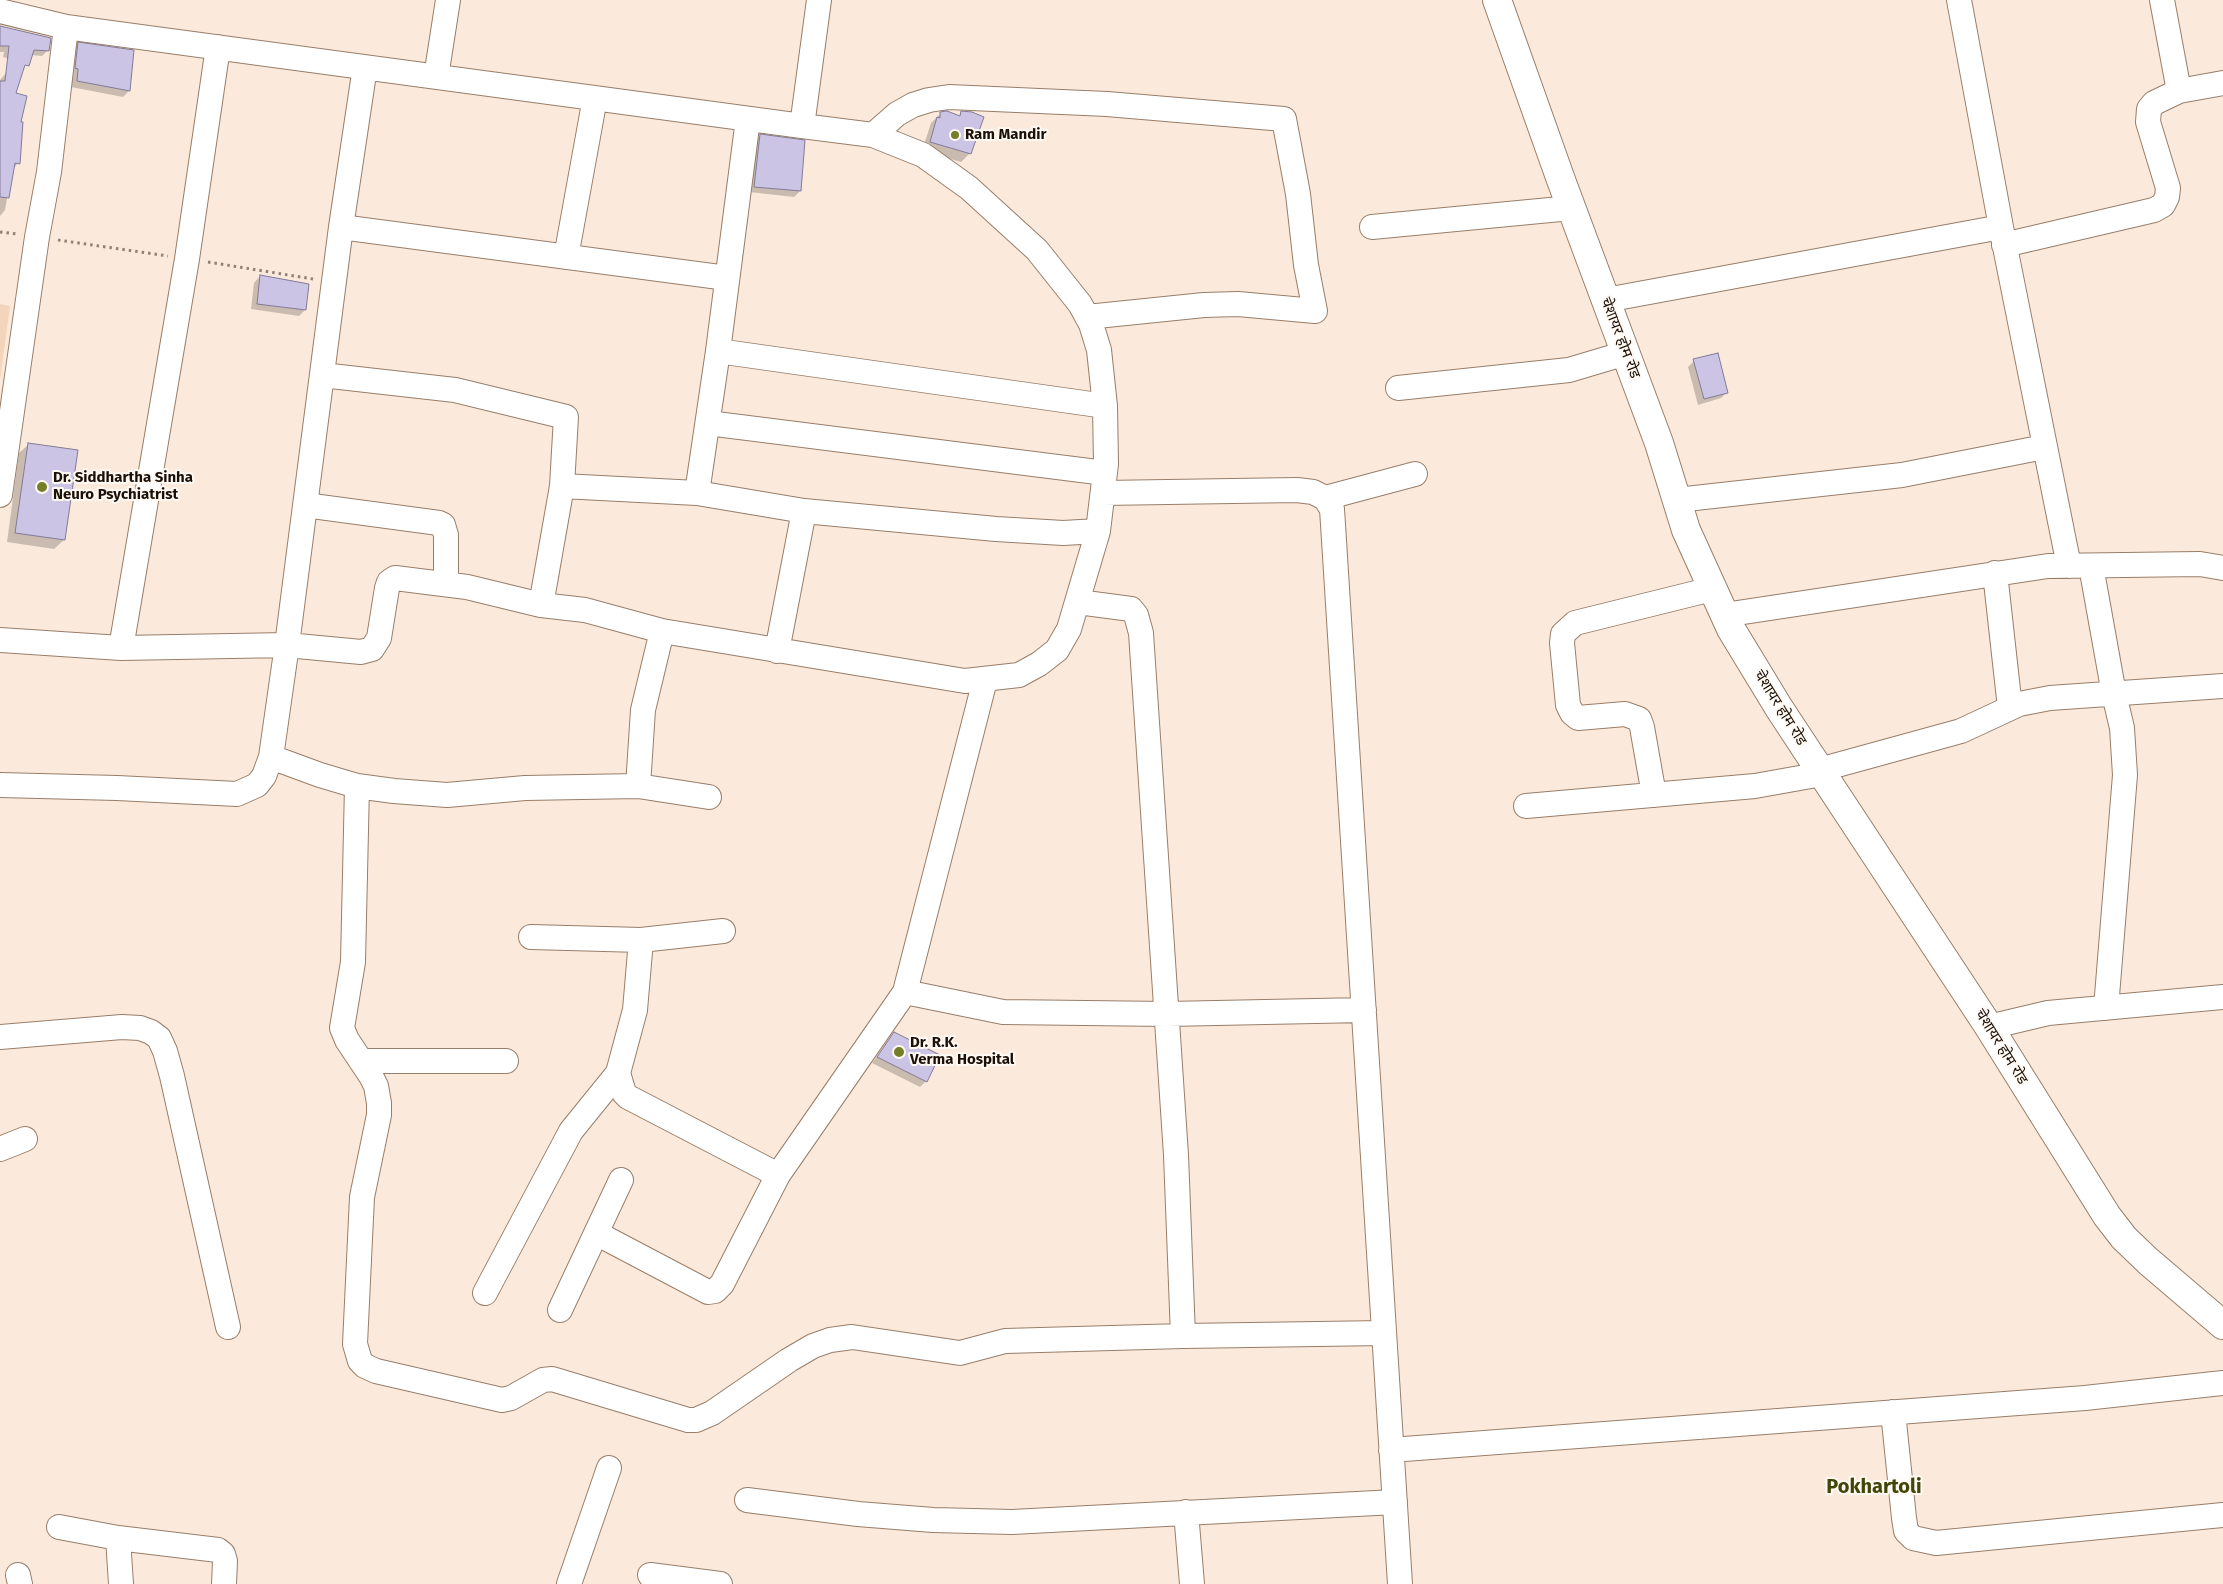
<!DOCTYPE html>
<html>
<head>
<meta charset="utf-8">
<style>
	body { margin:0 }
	canvas { display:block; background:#fbeadc }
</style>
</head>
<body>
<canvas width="2223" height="1584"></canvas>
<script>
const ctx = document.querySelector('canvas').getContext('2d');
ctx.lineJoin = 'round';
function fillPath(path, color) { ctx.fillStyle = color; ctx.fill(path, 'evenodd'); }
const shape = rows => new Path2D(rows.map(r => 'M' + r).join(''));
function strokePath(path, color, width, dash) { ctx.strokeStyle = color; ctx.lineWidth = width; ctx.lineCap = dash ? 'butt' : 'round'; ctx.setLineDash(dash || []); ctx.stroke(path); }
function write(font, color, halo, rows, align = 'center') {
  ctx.font = font + ' "Fira Sans","Noto Sans Devanagari",sans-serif'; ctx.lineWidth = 4; ctx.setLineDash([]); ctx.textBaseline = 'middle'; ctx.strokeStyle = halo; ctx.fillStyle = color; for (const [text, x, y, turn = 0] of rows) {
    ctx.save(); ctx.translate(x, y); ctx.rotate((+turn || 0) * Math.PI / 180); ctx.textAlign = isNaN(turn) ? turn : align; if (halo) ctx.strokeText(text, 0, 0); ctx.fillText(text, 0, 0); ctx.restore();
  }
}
const green = shape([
	[0,304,10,306,0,380]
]);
const shadow = shape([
	[0,27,48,50,42,56,31,55,24,63,3,57,4,52,0,52],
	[78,44,133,51,129,91,123,97,71,87,73,74,70,74,72,50],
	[7,72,15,94,20,123,18,163,12,170,5,210,0,216,0,80],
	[941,113,958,117,962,113,970,153,961,162,922,151,931,123],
	[761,136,800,191,794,197,749,192,755,142],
	[260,276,305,310,299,316,251,309,254,283],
	[1694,361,1727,392,1721,398,1698,405,1688,367],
	[29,444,64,540,54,549,7,542,19,453],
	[894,1034,926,1081,920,1087,872,1063]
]);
const building = shape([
	[0,26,51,38,49,51,34,50,29,66,25,65,16,93,27,96,21,122,23,122,20,164,15,163,9,198,0,197,0,81,5,81,9,46,0,46,0,26],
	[78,42,134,50,130,91,77,81,78,69,75,68,78,42],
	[947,111,960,116,961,111,972,112,984,117,971,154,930,142,937,117,940,118,940,112,947,111],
	[760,134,805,140,801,191,754,187,760,134],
	[260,275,309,284,306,310,257,304,260,275],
	[1718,353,1728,393,1704,399,1693,359,1718,353],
	[28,443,78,450,65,540,15,533,28,443],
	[894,1032,940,1055,927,1082,877,1057,894,1032]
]);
const path = shape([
	[0,232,17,234],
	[58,240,168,256],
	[208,262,313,279]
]);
const street = shape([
	[1959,0,2001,227,2069,566],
	[2162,0,2179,91],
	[0,11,66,27,802,126,819,0],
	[436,77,448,0],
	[873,135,897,114,913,105,929,100,949,97,1107,104,1284,119,1298,194,1306,265,1315,311,1238,304,1204,305,1087,317],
	[341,227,727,278],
	[1372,227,1571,208],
	[2004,245,2154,210,2163,205,2167,197,2168,188,2148,122,2149,109,2154,103,2179,91,2223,83],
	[566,257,595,98],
	[1606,300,2001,227],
	[718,351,1105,406],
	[322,375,455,390,566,417,562,486,541,605,585,610,662,631,965,681,1019,675,1039,664,1057,650,1069,629,1098,531,1106,464,1105,406,1099,350,1091,324,1080,304,1037,250,969,188,923,155,873,135,802,126],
	[1398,388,1569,370,1626,353],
	[708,423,1105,473],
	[562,486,697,493,804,511,996,529,1063,533,1098,531],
	[697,493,718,351,748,119],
	[1103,493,1297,490,1313,492,1325,498,1332,509,1400,1584],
	[0,495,37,237,49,172,66,27],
	[1325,498,1415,474],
	[1677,500,1902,475,2044,447],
	[305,505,439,523,443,525,446,535,446,583],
	[2091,566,2114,694,2122,728,2125,775,2106,1008],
	[1995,573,2010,708],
	[1724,615,2048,566,2200,564,2223,568],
	[662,631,643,710,638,786,709,797],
	[0,640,121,648,287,645,361,652,372,649,379,638,387,588,389,582,395,578,467,587,541,605],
	[121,648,187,259,218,47],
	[777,651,804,511],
	[271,757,320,775,357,786,394,791,447,795,525,788,638,786],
	[1819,770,1961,731,2019,704,2050,698,2223,686],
	[0,785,117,788,237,794,257,785,264,776,271,757,287,645,341,227,365,67],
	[357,786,353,962,342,1028,347,1040,371,1076,376,1086,379,1103,379,1115,362,1197,355,1344,360,1361,365,1366,376,1371,502,1400,511,1398,543,1380,552,1379,688,1420,696,1420,712,1413,789,1360,813,1346,830,1340,852,1337,960,1353,1005,1341,1183,1336,1176,1155,1141,633,1136,615,1131,609,1078,602],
	[1654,795,1642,727,1639,719,1625,714,1578,718,1572,713,1568,705,1562,643,1563,634,1575,623,1712,589],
	[1526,806,1755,786,1822,774],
	[531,937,641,940,635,1010,618,1073,624,1093,628,1097,778,1175],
	[641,940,723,931],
	[905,992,1003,1012,1167,1014,1364,1010],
	[1989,1027,2048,1013,2223,997],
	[0,1037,122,1027,140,1028,151,1032,159,1038,165,1051,172,1076,228,1327],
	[361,1061,506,1061],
	[0,1149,25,1139],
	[596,1233,708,1292,715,1291,722,1284,778,1175,905,992,985,680],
	[485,1293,571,1131,618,1073],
	[560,1310,621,1180],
	[1183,1336,1384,1333],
	[1893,1412,1904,1518,1906,1531,1913,1538,1936,1543,2223,1515],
	[1391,1450,2085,1398,2223,1383],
	[747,1500,858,1514,933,1520,1012,1522,1395,1502],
	[1186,1512,1192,1584],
	[59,1527,118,1538,218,1550,223,1554,225,1561,224,1584],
	[118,1538,121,1584],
	[18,1575,20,1584],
	[650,1575,720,1584],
	[569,1584,609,1468]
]);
const secondary = shape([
	[1497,0,1561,180,1659,443,1686,530,1731,629,1779,708,1989,1027,2107,1216,2124,1238,2148,1261,2223,1325]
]);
const markers = [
	[955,135,5,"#757d28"],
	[42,487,6,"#757d28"],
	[899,1052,6,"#757d28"]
];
const poiNames = [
	["Ram Mandir",965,135],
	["Dr. Siddhartha Sinha",53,478],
	["Neuro Psychiatrist",53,495],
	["Dr. R.K.",910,1043],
	["Verma Hospital",910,1060]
];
const streetNames = [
	["चेशायर होम रोड",1620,338,69],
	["चेशायर होम रोड",1780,708,58],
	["चेशायर होम रोड",2001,1047,58]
];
const districtNames = [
	["Pokhartoli",1874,1487]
];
fillPath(green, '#f4d4bb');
fillPath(shadow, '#0003');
fillPath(building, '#ccc4e4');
strokePath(building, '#817a97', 1);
strokePath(street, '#987e69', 26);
strokePath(secondary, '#987e69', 30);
strokePath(path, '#908277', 3, [2.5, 4]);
strokePath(street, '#fff', 24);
strokePath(secondary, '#fff', 28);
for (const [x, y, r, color] of markers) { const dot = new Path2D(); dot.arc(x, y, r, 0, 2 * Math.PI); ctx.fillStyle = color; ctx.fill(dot); strokePath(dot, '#fff9f4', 2); }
write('bold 15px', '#1a1008', '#fff9f4', poiNames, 'left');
write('15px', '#1a1008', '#fff9f4', streetNames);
write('bold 20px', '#414607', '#fff9f4', districtNames);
</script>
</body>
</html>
